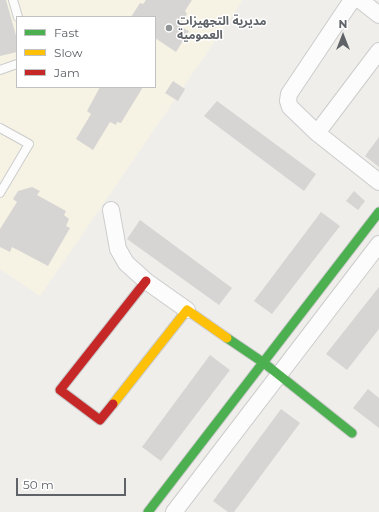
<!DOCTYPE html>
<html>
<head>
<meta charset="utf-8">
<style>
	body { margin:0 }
	#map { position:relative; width:379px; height:512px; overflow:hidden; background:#efeeea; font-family:Montserrat,sans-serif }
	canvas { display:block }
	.legend { position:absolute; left:16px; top:16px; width:140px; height:72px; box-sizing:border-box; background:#fff; border:1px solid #bfc1c3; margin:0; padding:5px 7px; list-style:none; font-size:12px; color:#5f6368 }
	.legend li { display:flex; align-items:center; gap:8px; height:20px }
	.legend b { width:20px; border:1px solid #bfc1c3 }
	.north { position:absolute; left:323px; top:16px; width:40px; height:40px; -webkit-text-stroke:3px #fff; paint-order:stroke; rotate:0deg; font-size:11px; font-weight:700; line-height:16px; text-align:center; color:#5f6368 }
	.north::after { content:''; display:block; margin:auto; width:14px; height:18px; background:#5f6368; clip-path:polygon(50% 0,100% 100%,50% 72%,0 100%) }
	.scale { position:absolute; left:16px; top:478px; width:110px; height:18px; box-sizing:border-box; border:2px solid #5f6368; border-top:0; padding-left:5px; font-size:12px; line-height:14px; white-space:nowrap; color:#5f6368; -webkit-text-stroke:3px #fff; paint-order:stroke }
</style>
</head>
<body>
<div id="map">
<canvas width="379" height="512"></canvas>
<ul class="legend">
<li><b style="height:5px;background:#4caf50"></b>Fast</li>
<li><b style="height:5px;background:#ffc107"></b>Slow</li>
<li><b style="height:5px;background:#c62828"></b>Jam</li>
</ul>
<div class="north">N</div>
<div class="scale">50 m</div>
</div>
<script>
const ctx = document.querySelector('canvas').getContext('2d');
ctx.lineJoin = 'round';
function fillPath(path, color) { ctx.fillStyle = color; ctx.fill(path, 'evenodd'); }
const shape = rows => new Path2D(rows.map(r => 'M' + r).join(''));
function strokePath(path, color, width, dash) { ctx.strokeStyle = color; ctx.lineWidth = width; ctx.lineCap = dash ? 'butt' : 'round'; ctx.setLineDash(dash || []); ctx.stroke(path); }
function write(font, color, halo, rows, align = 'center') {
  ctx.font = font + ' Montserrat,"Noto Sans Arabic",sans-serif'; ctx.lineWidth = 3; ctx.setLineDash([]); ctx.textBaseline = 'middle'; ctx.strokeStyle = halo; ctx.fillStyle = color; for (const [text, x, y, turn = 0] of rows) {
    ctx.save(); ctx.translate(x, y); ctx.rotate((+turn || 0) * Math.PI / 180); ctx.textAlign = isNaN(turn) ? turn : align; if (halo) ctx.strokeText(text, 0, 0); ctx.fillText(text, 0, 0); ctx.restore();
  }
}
const commercial = shape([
	[0,0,243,0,40,296,0,269],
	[17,17,155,17,155,87,17,87]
]);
const building = shape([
	[0,0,6,0,17,39,17,52,0,56],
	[146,0,192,0,185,11,187,14,179,26,189,31,176,52,155,38,155,17,131,17,140,3,143,4],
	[173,81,185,89,178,101,165,93],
	[100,87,143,87,121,123,117,122,116,125,110,122,93,150,76,139,91,114,87,111],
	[217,101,316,174,304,191,204,116],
	[379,137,379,167,365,156],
	[32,187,40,191,37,195,66,211,64,215,69,219,66,226,70,228,48,266,12,247,10,252,0,247,0,229,17,202,13,199,18,191],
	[354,191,365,201,358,210,346,201],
	[321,212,340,226,272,314,254,301],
	[140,220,232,288,219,305,127,239],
	[379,287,379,329,347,370,326,354],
	[210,355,230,370,161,461,142,447],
	[368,389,379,398,379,428,353,408],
	[281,409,300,423,234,512,228,512,213,501]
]);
const lane = shape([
	[13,0,18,17],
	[0,70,17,64],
	[0,128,29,144,0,193]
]);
const street = shape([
	[352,0,289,94,288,101,290,107,317,133,379,182],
	[360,0,379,15],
	[317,133,379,51],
	[111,210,118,249,126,263,146,281,187,310],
	[174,512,379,244]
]);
const fast = shape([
	[227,338,264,363,352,433],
	[148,512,379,212]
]);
const slow = shape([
	[113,404,187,310,227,338]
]);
const jam = shape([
	[113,404,100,420,60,390,146,281]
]);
const markers = [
	[169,28,4,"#919496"]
];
const poiNames = [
	["مديرية التجهيزات",177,21],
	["العمومية",177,35]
];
fillPath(commercial, '#f7f3e4');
fillPath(building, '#d6d5d3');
strokePath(lane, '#cbcccc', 10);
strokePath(street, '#cbcccc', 18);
strokePath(fast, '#cacacb', 11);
strokePath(slow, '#cacacb', 11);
strokePath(jam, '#cacacb', 11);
strokePath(lane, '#fdfcfc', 8);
strokePath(street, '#fdfcfc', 16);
strokePath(fast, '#4caf50', 9);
strokePath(slow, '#ffc107', 9);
strokePath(jam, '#c62828', 9);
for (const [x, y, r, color] of markers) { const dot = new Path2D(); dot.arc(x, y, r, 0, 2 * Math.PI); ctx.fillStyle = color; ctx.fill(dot); strokePath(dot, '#fff', 1.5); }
write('bold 12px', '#5f6368', '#fff', poiNames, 'left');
</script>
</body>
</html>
